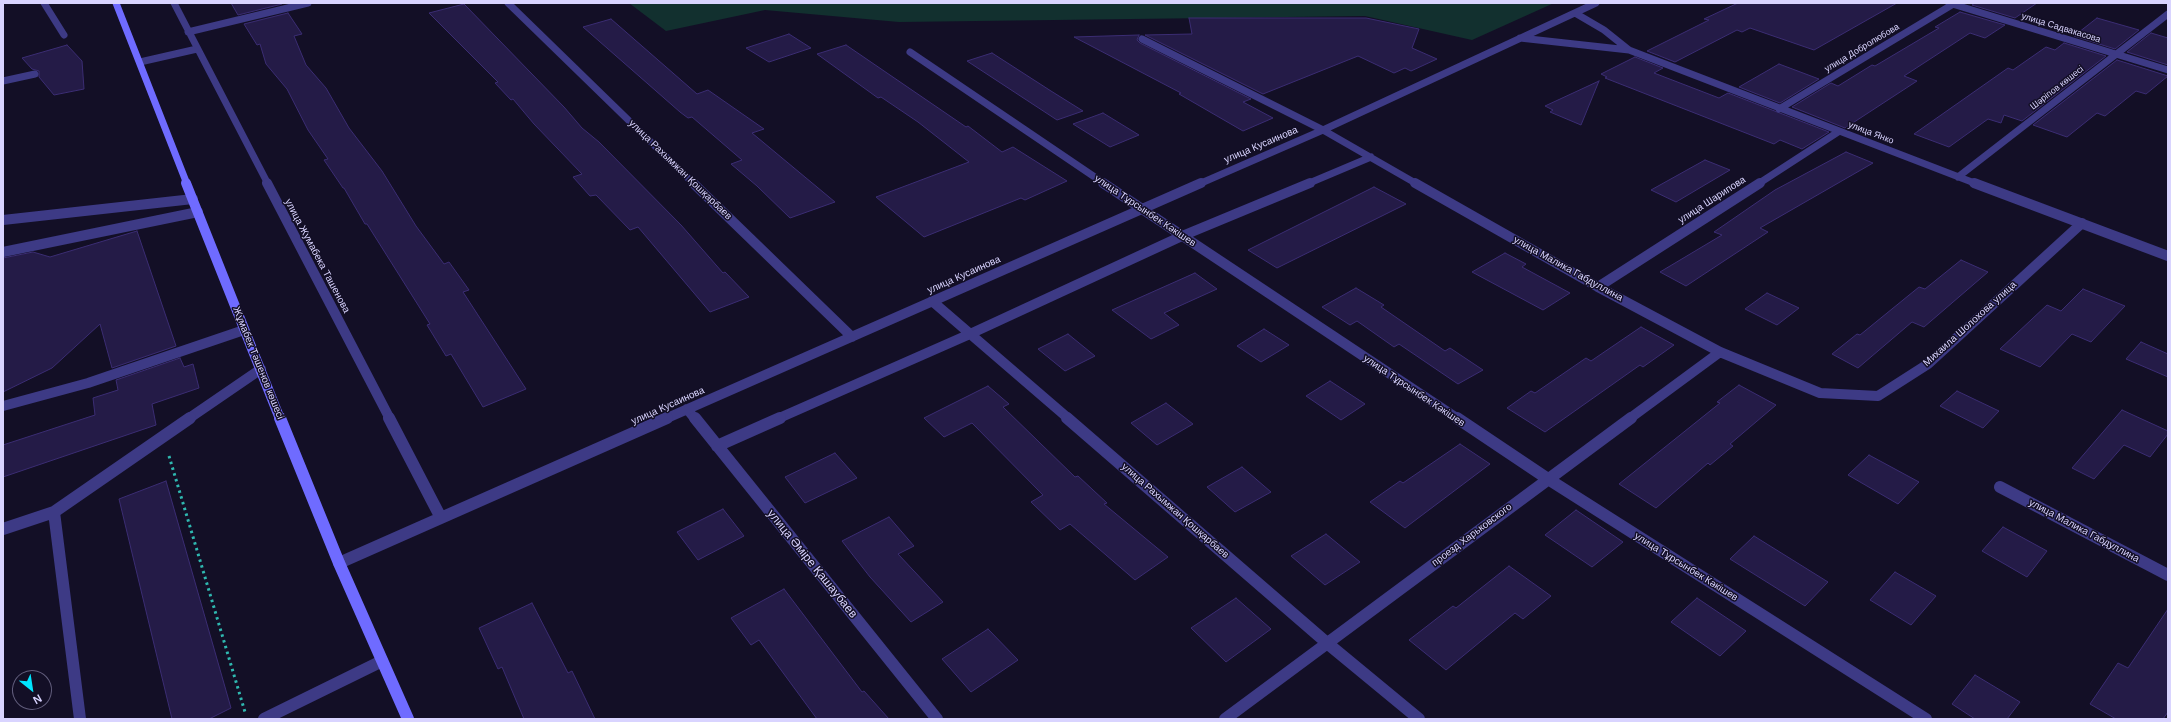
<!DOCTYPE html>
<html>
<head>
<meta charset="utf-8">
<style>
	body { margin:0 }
	#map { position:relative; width:2171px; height:722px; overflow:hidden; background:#130f26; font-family:Helvetica,sans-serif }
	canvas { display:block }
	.frame { position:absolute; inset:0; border:4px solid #d9d4ff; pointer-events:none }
	.north { position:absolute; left:12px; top:670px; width:40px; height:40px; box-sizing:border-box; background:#130f26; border:1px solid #625e7d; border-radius:50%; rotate:150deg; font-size:11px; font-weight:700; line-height:16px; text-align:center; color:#d9d4ff }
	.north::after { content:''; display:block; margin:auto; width:14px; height:18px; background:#00e5ff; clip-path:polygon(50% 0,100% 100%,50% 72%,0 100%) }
</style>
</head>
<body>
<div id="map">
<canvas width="2171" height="722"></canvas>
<div class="frame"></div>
<div class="north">N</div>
</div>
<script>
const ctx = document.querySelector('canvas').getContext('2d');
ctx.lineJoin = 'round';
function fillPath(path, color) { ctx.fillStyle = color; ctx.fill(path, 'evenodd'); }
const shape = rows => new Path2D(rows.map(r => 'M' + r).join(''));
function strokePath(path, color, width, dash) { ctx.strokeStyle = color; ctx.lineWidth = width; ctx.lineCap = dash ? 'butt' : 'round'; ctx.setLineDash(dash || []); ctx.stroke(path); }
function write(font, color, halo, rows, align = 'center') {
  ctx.font = font + ' Helvetica,sans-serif'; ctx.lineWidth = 3; ctx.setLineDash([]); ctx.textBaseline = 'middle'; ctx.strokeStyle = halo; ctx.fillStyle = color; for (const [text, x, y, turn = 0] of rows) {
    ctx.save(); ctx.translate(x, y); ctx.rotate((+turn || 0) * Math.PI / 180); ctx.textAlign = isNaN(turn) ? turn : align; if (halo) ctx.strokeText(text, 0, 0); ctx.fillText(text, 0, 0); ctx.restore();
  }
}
const green = shape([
	[629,3,1554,3,1472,40,1365,16,899,22,765,10,666,31]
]);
const building = shape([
	[231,3,281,3,282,4,238,15,231,3],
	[1738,3,1897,3,1814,50,1750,28,1742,32,1737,30,1675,62,1647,51,1709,20,1704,19,1738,3],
	[1975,3,2037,3,2015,18,1972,5,1975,3],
	[464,4,564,107,582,128,599,142,681,225,723,273,725,272,749,297,710,312,638,227,630,230,596,195,590,196,573,177,582,174,534,124,513,99,511,100,495,83,498,82,429,13,464,4],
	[1960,12,2005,25,1985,38,1970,33,1904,76,1917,81,1845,128,1792,107,1831,83,1838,86,1872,65,1875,66,1939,28,1935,27,1960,12],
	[288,13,302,34,294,36,306,65,326,88,349,128,382,171,416,226,444,264,449,262,469,290,463,292,526,389,483,407,451,354,446,356,427,325,430,324,367,224,365,224,344,188,343,188,324,160,328,159,308,130,287,89,266,64,260,44,257,45,244,24,288,13],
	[1189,18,1366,18,1419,29,1412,48,1437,59,1411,71,1405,68,1394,73,1358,56,1263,94,1145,35,1192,34,1189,18],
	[2097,18,2139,30,2115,49,2074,36,2097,18],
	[611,19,697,94,708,90,764,129,752,133,835,202,790,218,757,186,731,164,742,160,692,117,688,118,680,112,583,27,611,19],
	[2151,33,2168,38,2168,65,2127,52,2151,33],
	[789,34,811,48,769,62,746,48,789,34],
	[1139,35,1137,40,1140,43,1251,99,1243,102,1273,118,1243,131,1179,94,1181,93,1074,37,1139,35],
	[2064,43,2106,56,2022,121,2004,115,2001,123,1988,119,1949,147,1914,134,2008,68,2013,70,2046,47,2055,50,2064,43],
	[67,45,82,61,84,89,54,95,39,77,39,71,32,69,22,58,67,45],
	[846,45,966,127,968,126,1002,152,1013,147,1067,181,1025,200,1021,198,924,237,876,197,969,162,918,122,881,97,878,98,817,54,846,45],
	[992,53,1051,91,1083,111,1057,120,967,61,992,53],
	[1635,57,1663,68,1654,73,1719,98,1728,93,1829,132,1802,149,1780,140,1774,144,1605,78,1607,77,1601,74,1635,57],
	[2117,60,2168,76,2146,94,2136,91,2105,116,2097,113,2067,137,2033,125,2117,60],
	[1779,64,1819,79,1780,103,1739,87,1779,64],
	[1599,81,1581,125,1550,112,1553,110,1545,106,1599,81],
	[1103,113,1139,135,1110,147,1073,124,1103,113],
	[1846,152,1873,163,1760,228,1768,232,1686,286,1660,272,1722,235,1714,232,1775,190,1846,152],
	[1705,160,1730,170,1676,202,1651,190,1705,160],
	[1374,187,1406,204,1277,268,1248,250,1374,187],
	[137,231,176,346,112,368,100,324,52,368,3,392,3,258,33,252,50,257,137,231],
	[1505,253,1526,264,1522,267,1570,293,1543,310,1472,272,1505,253],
	[1961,260,1988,272,1924,327,1912,322,1858,368,1832,354,1857,334,1860,335,1919,287,1925,289,1961,260],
	[1195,273,1217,289,1164,313,1179,325,1151,339,1112,310,1195,273],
	[1356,288,1384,305,1381,307,1445,351,1450,348,1483,370,1458,384,1399,344,1394,347,1357,321,1350,325,1322,307,1356,288],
	[2083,289,2125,306,2091,342,2072,334,2040,367,2000,349,2047,305,2061,311,2083,289],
	[1767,293,1799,308,1777,325,1745,309,1767,293],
	[1641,327,1674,345,1643,367,1640,365,1545,432,1507,408,1531,391,1535,393,1586,358,1591,361,1641,327],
	[1264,329,1289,345,1261,362,1237,346,1264,329],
	[1068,334,1095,356,1065,371,1038,349,1068,334],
	[2141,342,2168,354,2168,377,2126,359,2141,342],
	[180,358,184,367,193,364,199,388,152,404,156,425,3,477,3,445,95,415,93,398,118,390,116,380,180,358],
	[1330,381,1365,404,1341,420,1306,396,1330,381],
	[1739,385,1776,405,1730,444,1733,446,1710,465,1708,463,1656,508,1619,484,1720,403,1717,402,1739,385],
	[988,386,1009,404,1003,407,1075,477,1078,476,1107,503,1104,504,1168,557,1135,580,1070,524,1060,530,1031,502,1043,495,972,423,944,437,924,418,988,386],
	[1957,391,1999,411,1983,428,1940,406,1957,391],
	[1166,403,1193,424,1157,445,1131,423,1166,403],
	[2122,410,2168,431,2168,434,2150,457,2124,445,2094,479,2072,468,2122,410],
	[1460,444,1490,464,1405,528,1370,502,1400,481,1403,483,1460,444],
	[835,453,857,478,805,503,785,477,835,453],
	[1869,455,1919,482,1898,504,1848,475,1869,455],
	[1242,467,1271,492,1235,512,1207,487,1242,467],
	[166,481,231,708,209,719,172,719,119,499,166,481],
	[723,509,744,536,698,560,677,532,723,509],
	[1576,510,1623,542,1592,567,1545,535,1576,510],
	[889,517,914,546,898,554,943,602,911,622,870,577,842,541,889,517],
	[2003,527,2047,551,2027,577,1982,551,2003,527],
	[1326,534,1360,562,1325,585,1291,556,1326,534],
	[1754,536,1828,582,1805,606,1730,559,1754,536],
	[1509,566,1551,596,1523,619,1515,613,1446,670,1409,640,1453,606,1456,608,1509,566],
	[1895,572,1936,596,1911,625,1870,600,1895,572],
	[784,589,862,692,864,691,889,719,817,719,759,640,751,645,731,618,784,589],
	[1236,598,1271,629,1226,662,1191,628,1236,598],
	[1697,598,1746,631,1720,656,1671,622,1697,598],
	[532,603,568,673,572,671,595,719,524,719,502,667,498,669,479,628,532,603],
	[2168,609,2168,712,2163,719,2116,719,2090,704,2118,663,2128,668,2168,609],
	[988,629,1018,660,971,692,942,659,988,629],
	[1975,675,2020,702,2007,719,1975,719,1952,704,1975,675]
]);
const path = shape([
	[169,456,245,712]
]);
const laneFar2 = shape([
	[44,3,64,35],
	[3,81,35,74]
]);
const laneFar1 = shape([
	[3,220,193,199],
	[3,252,198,212],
	[3,406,88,383,244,330],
	[188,419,261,369]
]);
const lane = shape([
	[54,512,80,719],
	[3,529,54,512,190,418],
	[264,719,382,661]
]);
const streetFar2 = shape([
	[174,3,268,184],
	[508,3,694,184],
	[1949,3,2168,70],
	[1575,13,1604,30,1629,50,1977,184],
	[188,32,308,3],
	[1520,38,1629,50],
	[1142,39,1323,130,1417,184],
	[910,52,1105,184],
	[140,62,197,49],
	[1779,109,1955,3],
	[1958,177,2168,14],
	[1199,184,1323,130,1596,3],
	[1307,184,1371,157],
	[1758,184,1838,132]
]);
const streetFar1 = shape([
	[267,183,390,419],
	[693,183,852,337],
	[1103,183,1458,419],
	[1415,183,1598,287,1720,352,1820,393,1878,396,1928,364,2082,223],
	[1974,183,2168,256],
	[1598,287,1760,183],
	[932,301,1069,419],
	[687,409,695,419],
	[665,419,1201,183],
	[777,419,970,334,1182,236,1310,183],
	[1629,419,1720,352]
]);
const street = shape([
	[389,418,441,518],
	[695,418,937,719],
	[1067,418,1327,643,1419,719],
	[1457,418,1548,479,1926,719],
	[717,446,780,418],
	[2000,487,2168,575],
	[339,563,667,418],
	[1225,719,1631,418]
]);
const secondaryFar2 = shape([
	[116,3,187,184]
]);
const secondaryFar1 = shape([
	[186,183,280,419]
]);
const secondary = shape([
	[280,418,339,563,408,719]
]);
const farStreetnames = [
	["улица Садвакасова",2061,28,17],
	["улица Добролюбова",1862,48,-31],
	["Шәріпов көшесі",2057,88,-38],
	["улица Янко",1871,133,21]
];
const streetNames = [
	["улица Кусаинова",1261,145,-23],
	["улица Рахымжан Қошқарбаев",680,170,44],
	["улица Шарипова",1712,200,-33],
	["улица Тұрсынбек Кәкішев",1145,211,34],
	["улица Жумабека Ташенова",317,256,62],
	["улица Малика Габдуллина",1568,269,29],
	["улица Кусаинова",964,275,-24],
	["Михаила Шолохова улица",1970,324,-42],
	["Жұмабек Тәшенов көшесі",258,363,68],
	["улица Тұрсынбек Кәкішев",1414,391,34],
	["улица Кусаинова",668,406,-24],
	["улица Рахымжан Қошқарбаев",1175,511,41],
	["улица Малика Габдуллина",2084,531,28],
	["проезд Харьковского",1472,535,-37],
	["улица Тұрсынбек Кәкішев",1686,567,32]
];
const nearStreetnames = [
	["улица Әміре Қашаубаев",812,564,51]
];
fillPath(green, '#12302f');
fillPath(building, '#241b47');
strokePath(building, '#3b2d73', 1);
strokePath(path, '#2fb8b0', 3, [2.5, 3.5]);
strokePath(laneFar2, '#3d3a85', 7);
strokePath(laneFar1, '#3d3a85', 10);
strokePath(lane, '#3d3a85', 12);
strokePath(streetFar2, '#3d3a85', 7);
strokePath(streetFar1, '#3d3a85', 10);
strokePath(street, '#3d3a85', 12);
strokePath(secondaryFar2, '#6f6bff', 7);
strokePath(secondaryFar1, '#6f6bff', 10);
strokePath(secondary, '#6f6bff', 12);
write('9px', '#d9d4ff', '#130f26', farStreetnames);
write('10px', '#d9d4ff', '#130f26', streetNames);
write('12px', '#d9d4ff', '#130f26', nearStreetnames);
</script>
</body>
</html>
